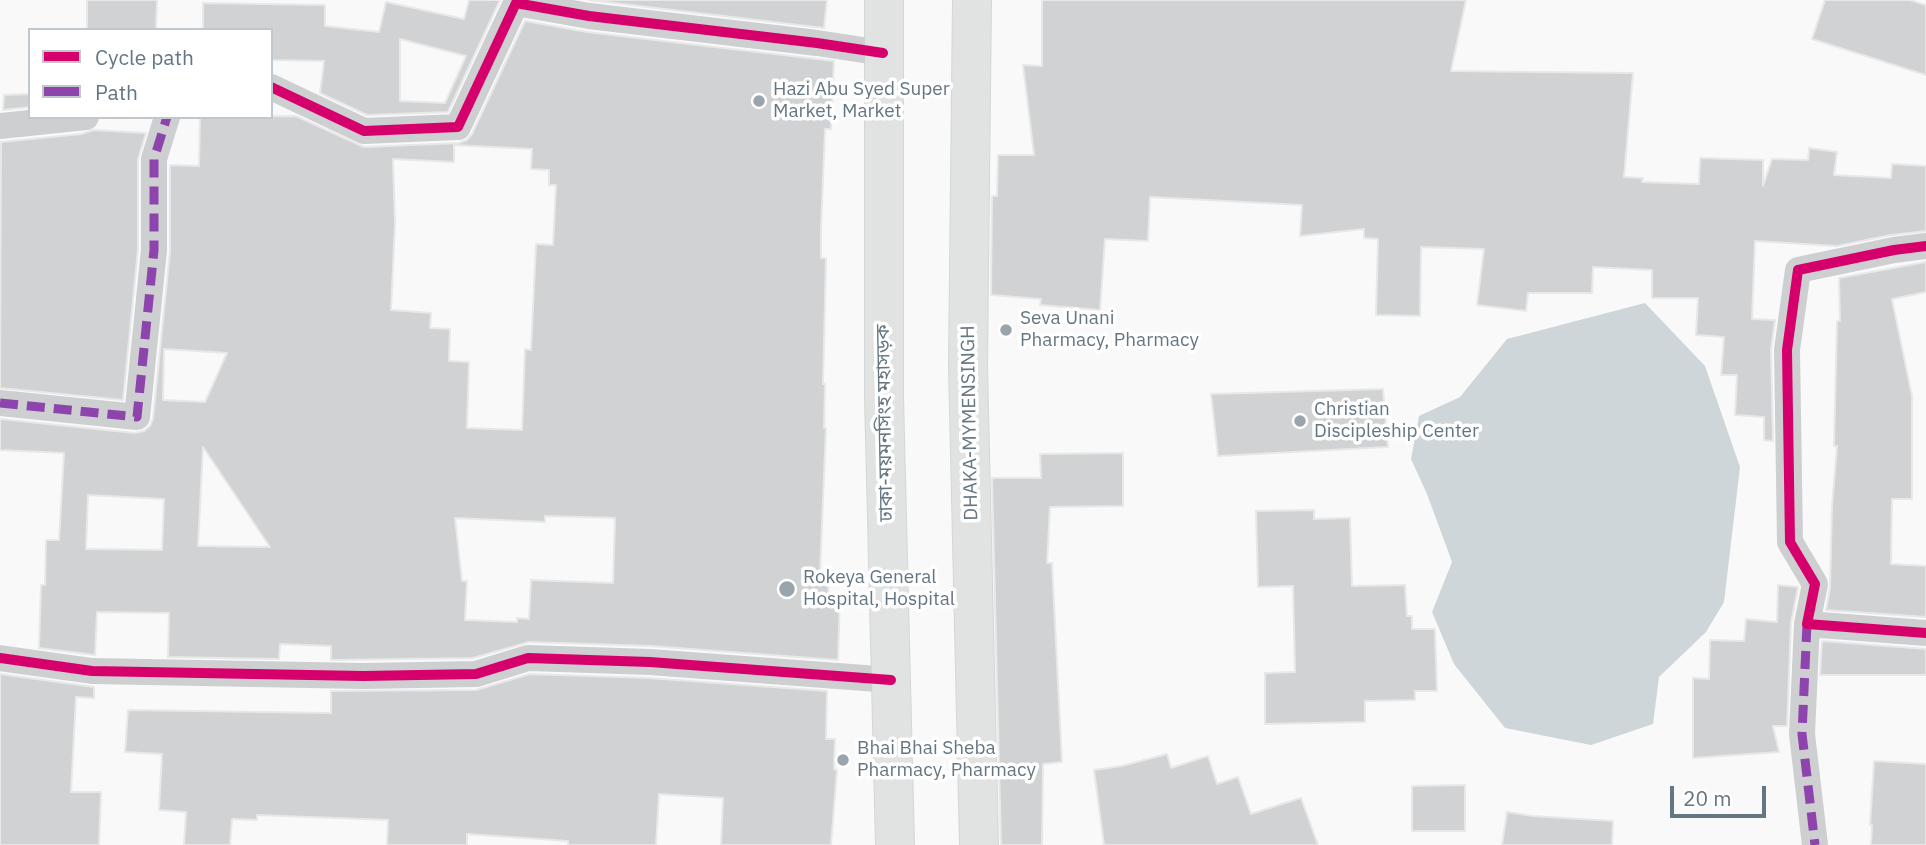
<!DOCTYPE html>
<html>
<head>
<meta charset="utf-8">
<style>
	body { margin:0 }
	#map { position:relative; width:1926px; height:845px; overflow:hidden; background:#f9f9f9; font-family:"IBM Plex Sans",sans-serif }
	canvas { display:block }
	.legend { position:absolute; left:28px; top:28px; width:245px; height:91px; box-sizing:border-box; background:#fff; border:2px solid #c1c8cd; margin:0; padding:9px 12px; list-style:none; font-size:21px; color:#657683 }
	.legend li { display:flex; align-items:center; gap:14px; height:35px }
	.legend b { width:35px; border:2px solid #c1c8cd }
	.scale { position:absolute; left:1670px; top:786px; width:96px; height:32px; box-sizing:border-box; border:4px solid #657683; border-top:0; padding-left:9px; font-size:21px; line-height:24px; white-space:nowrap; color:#657683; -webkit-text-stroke:5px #fff; paint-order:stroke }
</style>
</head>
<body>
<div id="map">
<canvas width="1926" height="845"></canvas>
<ul class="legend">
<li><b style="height:9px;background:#d6006c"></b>Cycle path</li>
<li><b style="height:9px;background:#8e44ad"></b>Path</li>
</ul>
<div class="scale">20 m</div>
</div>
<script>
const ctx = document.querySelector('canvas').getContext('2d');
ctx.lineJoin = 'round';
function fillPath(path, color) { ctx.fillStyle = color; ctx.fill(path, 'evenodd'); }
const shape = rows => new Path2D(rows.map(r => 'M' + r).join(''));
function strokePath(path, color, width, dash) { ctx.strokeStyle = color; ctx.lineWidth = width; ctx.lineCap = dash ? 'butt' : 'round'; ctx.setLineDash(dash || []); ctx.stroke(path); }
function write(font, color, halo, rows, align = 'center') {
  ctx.font = font + ' "IBM Plex Sans","Noto Sans Bengali",sans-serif'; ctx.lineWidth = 7; ctx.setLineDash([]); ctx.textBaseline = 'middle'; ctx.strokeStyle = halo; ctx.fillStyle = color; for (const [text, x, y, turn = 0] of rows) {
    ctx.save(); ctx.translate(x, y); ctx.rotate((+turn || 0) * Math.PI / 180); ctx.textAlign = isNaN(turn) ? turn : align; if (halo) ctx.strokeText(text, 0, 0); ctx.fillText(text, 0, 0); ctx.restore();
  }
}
const water = shape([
	[1645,303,1705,366,1740,467,1724,602,1706,632,1659,677,1653,724,1591,745,1505,728,1454,664,1432,612,1452,562,1427,494,1411,459,1419,416,1460,397,1507,339]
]);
const building = shape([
	[87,0,157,0,156,30,87,30,87,0],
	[469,0,500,0,448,112,367,115,320,93,324,61,271,60,271,30,203,30,203,3,325,5,325,26,379,32,386,2,464,19,469,0],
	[400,39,466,56,445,103,400,101,400,39],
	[589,0,827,0,824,28,589,0],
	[1042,0,1466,0,1451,71,1633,73,1624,177,1643,178,1642,182,1699,184,1700,158,1763,160,1763,186,1772,159,1808,160,1809,148,1837,152,1834,175,1891,178,1892,164,1926,166,1926,231,1891,235,1837,246,1755,241,1752,319,1775,320,1771,350,1773,441,1764,440,1764,417,1735,415,1737,375,1721,375,1724,337,1696,335,1698,298,1652,298,1652,270,1593,267,1592,293,1528,293,1526,311,1477,305,1484,249,1421,247,1420,316,1376,315,1378,239,1364,238,1364,229,1300,236,1302,205,1150,197,1148,241,1105,239,1100,310,1040,305,1041,299,991,295,992,196,997,196,998,155,1034,155,1023,65,1042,66,1042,0],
	[1825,0,1910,0,1926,5,1926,75,1812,39,1825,0],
	[525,21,587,32,834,61,831,129,825,129,821,229,821,258,826,258,823,384,825,384,824,428,826,428,820,573,829,574,828,598,840,598,838,660,651,646,529,642,473,658,331,660,331,646,280,644,279,659,168,657,169,613,97,612,95,655,39,648,41,585,45,585,46,540,59,540,64,453,0,450,0,419,135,433,144,431,150,426,153,419,170,251,170,165,199,166,200,117,296,116,364,147,459,143,467,140,472,134,525,21],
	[454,145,532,149,531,169,549,170,549,185,556,185,553,245,536,244,531,350,525,349,522,430,467,428,469,362,449,361,450,329,430,328,431,313,391,310,395,223,393,159,454,162,454,145],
	[164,349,227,353,205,402,163,400,164,349],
	[203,447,270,547,198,546,203,447],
	[88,495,164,499,162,550,86,549,88,495],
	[545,516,615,518,613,583,531,580,529,619,517,618,517,622,465,620,467,581,462,581,455,518,545,522,545,516],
	[30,94,30,107,3,110,4,95,30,94],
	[94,130,146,133,138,159,138,249,123,400,0,388,1,142,81,134,94,130],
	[1926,262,1926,292,1892,299,1912,396,1912,499,1892,499,1891,564,1926,566,1926,617,1826,610,1830,587,1832,506,1837,446,1834,446,1837,321,1840,321,1839,278,1926,262],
	[1383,389,1388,447,1218,456,1211,394,1383,389],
	[1123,453,1123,506,1050,507,1047,563,1052,563,1062,762,1043,764,1042,845,1001,845,992,478,1041,478,1040,454,1123,453],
	[1314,510,1314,519,1350,518,1352,586,1405,585,1407,616,1412,616,1412,629,1435,629,1437,691,1415,691,1415,700,1365,701,1365,722,1265,724,1265,673,1295,672,1293,586,1258,587,1256,511,1314,510],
	[1778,585,1798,587,1791,623,1787,726,1773,726,1779,752,1693,758,1693,678,1709,679,1710,640,1744,641,1746,619,1777,622,1778,585],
	[1822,641,1926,649,1926,675,1820,675,1822,641],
	[0,674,94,687,94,698,76,697,71,792,101,792,99,845,0,845,0,674],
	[530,674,649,678,827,691,826,739,835,739,834,769,837,770,831,845,721,845,723,798,659,794,656,845,568,845,568,841,467,834,467,845,387,845,388,820,257,815,257,820,232,819,230,845,184,845,186,812,159,810,162,754,125,752,128,710,331,713,331,691,476,690,530,674],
	[1167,754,1171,768,1208,756,1217,784,1238,777,1251,814,1301,798,1318,845,1104,845,1094,770,1122,766,1167,754],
	[1874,761,1926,764,1926,845,1871,845,1872,825,1870,825,1874,761],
	[1465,785,1465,831,1412,831,1412,786,1465,785],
	[1507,812,1533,816,1613,821,1612,845,1502,845,1507,812]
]);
const minor = shape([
	[271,87,364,131,458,127,516,3,589,16,817,43,883,53],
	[0,126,86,117],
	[1926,246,1894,250,1798,270,1787,350,1790,542,1815,584,1807,624,1926,633],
	[0,403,137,417,154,250,154,159,167,117],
	[1807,624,1802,734,1815,845],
	[0,658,92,671,363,676,476,674,528,658,650,662,891,680]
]);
const trunk = shape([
	[884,0,884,397,895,845],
	[972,0,968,365,979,845]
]);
const quiet = shape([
	[0,403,137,417,154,250,154,159,167,117],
	[1807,624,1802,734,1815,845]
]);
const cycleway = shape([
	[271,87,364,131,458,127,516,3,589,16,817,43,883,53],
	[1926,246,1894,250,1798,270,1787,350,1790,542,1815,584,1807,624,1926,633],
	[0,658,92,671,363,676,476,674,528,658,650,662,891,680]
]);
const markers = [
	[759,101,7,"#99a4ac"],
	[1006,330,7,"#99a4ac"],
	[1300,421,7,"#99a4ac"],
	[787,589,9,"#99a4ac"],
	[843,760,7,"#99a4ac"]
];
const poiNames = [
	["Hazi Abu Syed Super",773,90],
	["Market, Market",773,112],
	["Seva Unani",1020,319],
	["Pharmacy, Pharmacy",1020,341],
	["Christian",1314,410],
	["Discipleship Center",1314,432],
	["Rokeya General",803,578],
	["Hospital, Hospital",803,600],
	["Bhai Bhai Sheba",857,749],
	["Pharmacy, Pharmacy",857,771]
];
const streetNames = [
	["ঢাকা-ময়মনসিংহ মহাসড়ক",885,423,-91],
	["DHAKA-MYMENSINGH",970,423,-91]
];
fillPath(water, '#ced6d9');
fillPath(building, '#d0d2d3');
strokePath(building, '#e8e8e8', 2);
strokePath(trunk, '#d5d6d6', 40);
strokePath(minor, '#cecfd0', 26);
strokePath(trunk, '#e1e2e2', 38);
strokePath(quiet, '#8e44ad', 9, [18, 9]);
strokePath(cycleway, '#d6006c', 10);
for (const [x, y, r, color] of markers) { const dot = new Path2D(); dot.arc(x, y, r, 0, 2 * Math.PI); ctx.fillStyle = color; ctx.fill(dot); strokePath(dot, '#fff', 2.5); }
write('19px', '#657683', '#fff', poiNames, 'left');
write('19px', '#657683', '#fff', streetNames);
</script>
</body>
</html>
